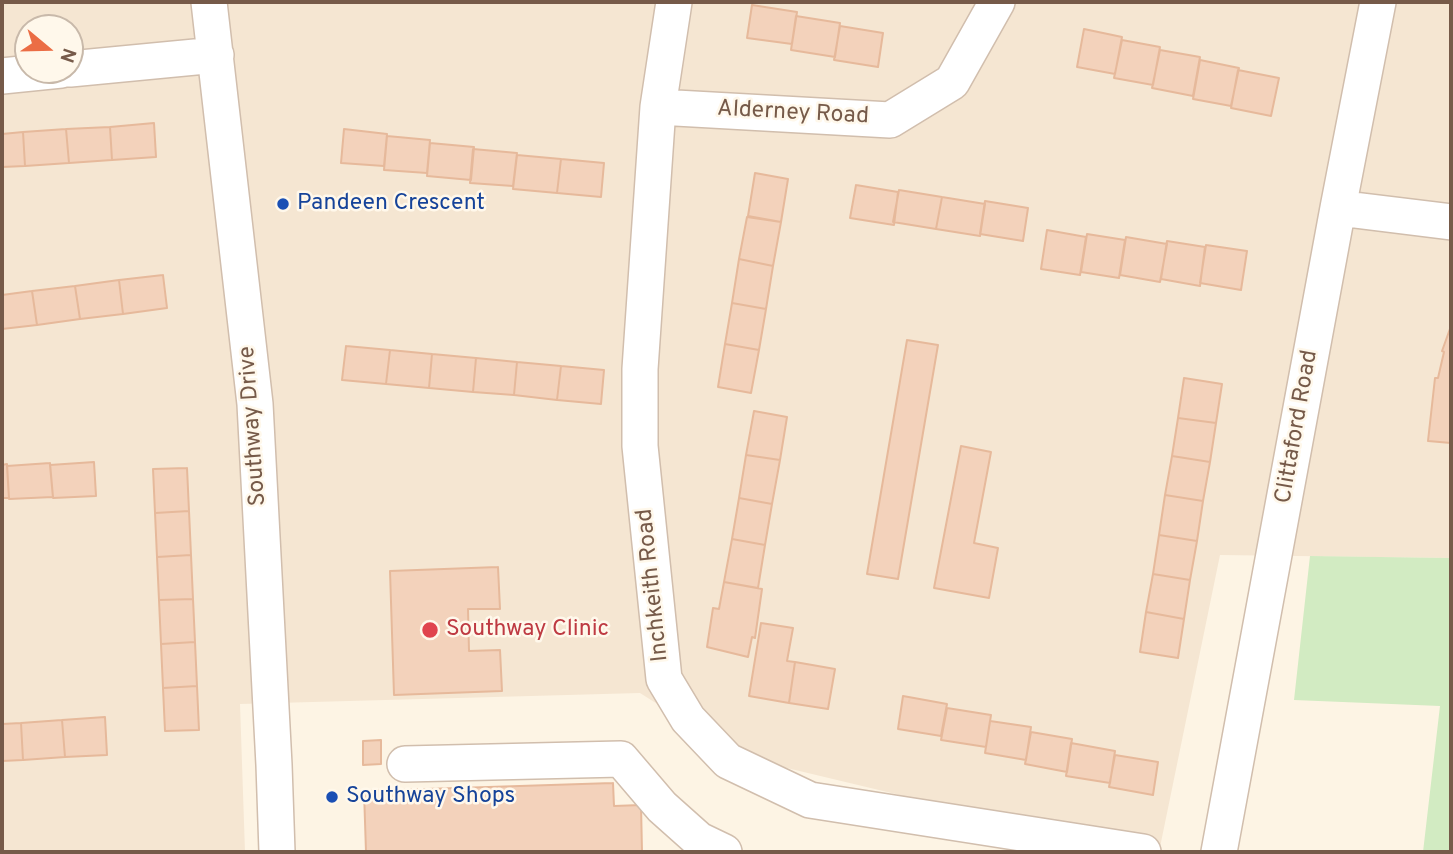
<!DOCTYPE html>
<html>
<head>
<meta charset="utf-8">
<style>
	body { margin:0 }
	#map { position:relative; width:1453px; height:854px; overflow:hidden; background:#fdf4e4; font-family:Overpass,sans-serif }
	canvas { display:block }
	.frame { position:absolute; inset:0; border:4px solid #765a49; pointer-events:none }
	.north { position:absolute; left:14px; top:14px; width:70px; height:70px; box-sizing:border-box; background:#fff8eb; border:2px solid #c8b9aa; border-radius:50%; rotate:109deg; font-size:19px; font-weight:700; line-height:28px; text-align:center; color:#765a49 }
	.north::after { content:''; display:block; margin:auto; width:24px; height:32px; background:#eb6d45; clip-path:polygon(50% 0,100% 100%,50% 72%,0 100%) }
</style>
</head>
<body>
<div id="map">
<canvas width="1453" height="854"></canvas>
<div class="frame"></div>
<div class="north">N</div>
</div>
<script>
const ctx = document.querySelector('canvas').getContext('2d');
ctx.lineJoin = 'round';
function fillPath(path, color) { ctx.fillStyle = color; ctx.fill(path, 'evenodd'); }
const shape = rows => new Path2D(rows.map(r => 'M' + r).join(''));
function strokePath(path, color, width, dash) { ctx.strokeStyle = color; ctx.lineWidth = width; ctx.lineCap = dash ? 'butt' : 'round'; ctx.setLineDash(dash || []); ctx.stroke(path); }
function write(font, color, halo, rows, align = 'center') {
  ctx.font = font + ' Overpass,sans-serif'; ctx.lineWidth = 5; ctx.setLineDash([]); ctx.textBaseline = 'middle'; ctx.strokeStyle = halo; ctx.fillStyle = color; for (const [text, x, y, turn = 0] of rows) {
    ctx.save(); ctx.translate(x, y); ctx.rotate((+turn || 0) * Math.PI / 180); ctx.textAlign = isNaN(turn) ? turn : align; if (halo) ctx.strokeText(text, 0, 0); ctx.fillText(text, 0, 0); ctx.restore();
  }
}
const residential = shape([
	[2,2,1451,2,1451,558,1220,555,1159,852,1138,852,741,757,640,693,240,704,245,852,2,852],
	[28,28,70,28,70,70,28,70]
]);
const green = shape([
	[1310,556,1451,558,1451,852,1423,852,1440,706,1294,700]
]);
const building = shape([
	[752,5,797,12,792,44,747,38,752,5],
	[796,16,840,23,835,57,791,50,796,16],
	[840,26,883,33,878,67,834,60,840,26],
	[1084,29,1122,37,1115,74,1077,67,1084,29],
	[1122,40,1160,47,1153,85,1114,78,1122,40],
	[1160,50,1200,57,1193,96,1152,88,1160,50],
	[1200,60,1239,68,1231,106,1193,99,1200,60],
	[1238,70,1279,78,1271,116,1231,108,1238,70],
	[154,123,156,157,112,160,110,127,154,123],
	[110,127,112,160,69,163,66,129,110,127],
	[66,129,69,163,25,166,23,132,66,129],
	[344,129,387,134,384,166,341,163,344,129],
	[23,132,25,166,2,167,2,134,23,132],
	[387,136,430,140,427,173,384,170,387,136],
	[430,143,474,147,471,180,427,176,430,143],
	[473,149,517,153,513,186,470,183,473,149],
	[517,155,561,159,557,193,513,189,517,155],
	[561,159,604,163,601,197,557,193,561,159],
	[755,173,788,179,781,222,748,216,755,173],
	[856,185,898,192,894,225,850,218,856,185],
	[899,190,942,197,936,229,893,222,899,190],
	[942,197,985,204,980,236,936,229,942,197],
	[985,201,1028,208,1023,241,980,234,985,201],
	[747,217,781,222,773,266,739,259,747,217],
	[1047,230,1086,237,1080,275,1041,269,1047,230],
	[1087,234,1125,240,1119,278,1081,272,1087,234],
	[1126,237,1167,244,1160,282,1120,275,1126,237],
	[1167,241,1205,247,1200,286,1161,279,1167,241],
	[1206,245,1247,251,1241,290,1200,283,1206,245],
	[739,259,773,266,766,309,732,303,739,259],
	[163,275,167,308,123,314,119,280,163,275],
	[119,280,123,314,80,319,75,286,119,280],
	[75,286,80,319,37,325,32,291,75,286],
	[32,291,37,325,2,329,2,295,32,291],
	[732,303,766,309,759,350,725,344,732,303],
	[1451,326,1451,443,1428,441,1435,378,1438,378,1444,352,1442,351,1451,326],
	[907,340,938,345,898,579,867,574,907,340],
	[725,344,759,350,751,393,718,387,725,344],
	[346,346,390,350,386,384,342,380,346,346],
	[390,350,432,354,429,388,386,384,390,350],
	[432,354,476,358,473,392,429,388,432,354],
	[476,358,517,362,514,395,473,392,476,358],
	[517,362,561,366,557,400,514,395,517,362],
	[561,366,604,370,601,404,557,400,561,366],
	[1184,378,1222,384,1216,423,1178,418,1184,378],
	[754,411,787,417,780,460,746,455,754,411],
	[1178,418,1216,423,1210,462,1172,456,1178,418],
	[961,446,991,452,974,543,998,548,989,598,934,588,961,446],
	[746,455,780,460,772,504,739,498,746,455],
	[1172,456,1210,462,1203,501,1165,495,1172,456],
	[94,462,96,496,53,498,50,465,94,462],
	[50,463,53,497,9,499,7,466,50,463],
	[7,464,9,498,2,498,2,465,7,464],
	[187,468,189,511,155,513,153,469,187,468],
	[1165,495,1203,501,1197,541,1159,535,1165,495],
	[739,498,772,504,765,545,732,539,739,498],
	[189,511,191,555,157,557,155,513,189,511],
	[1159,535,1197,541,1190,580,1153,574,1159,535],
	[732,539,765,545,758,588,724,582,732,539],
	[191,555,193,599,159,600,157,557,191,555],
	[498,567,500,609,468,609,469,651,500,650,502,691,394,695,390,571,498,567],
	[1153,574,1190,580,1184,619,1146,612,1153,574],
	[724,582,762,589,755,638,752,637,748,657,707,647,713,608,719,609,724,582],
	[193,599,195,642,161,644,159,600,193,599],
	[1146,612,1184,619,1178,658,1140,652,1146,612],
	[761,623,793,628,787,661,795,662,789,703,749,696,761,623],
	[195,642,197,686,163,688,161,644,195,642],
	[795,662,835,669,828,709,789,703,795,662],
	[197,686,199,730,165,731,163,688,197,686],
	[903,696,947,704,941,736,898,729,903,696],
	[947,708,991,715,986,747,941,740,947,708],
	[105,717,107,755,65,757,62,720,105,717],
	[62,720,65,757,23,760,21,723,62,720],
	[990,721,1031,727,1026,760,985,753,990,721],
	[21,723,23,760,2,761,2,724,21,723],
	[1031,732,1072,739,1067,772,1025,764,1031,732],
	[381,740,381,764,363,765,363,741,381,740],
	[1071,743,1115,751,1110,783,1066,776,1071,743],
	[1115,755,1158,762,1153,795,1109,787,1115,755],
	[613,783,614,806,641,805,642,852,366,852,364,791,613,783]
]);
const minor = shape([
	[209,2,255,404,274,765,277,852],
	[674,2,658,107,640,369,640,446,664,679,688,719,728,761,810,800,1143,852],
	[70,69,216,55],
	[2,76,61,70],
	[658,107,890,120,952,82,997,2],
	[1338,208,1451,222],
	[405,764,621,759,662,807,699,840,724,852],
	[1219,852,1338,208,1378,2]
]);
const markers = [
	[283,204,7,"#1a4fb4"],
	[430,630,9,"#e0444e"],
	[332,797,7,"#1a4fb4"]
];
const streetNames = [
	["Alderney Road",793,114,3],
	["Southway Drive",254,426,-94],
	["Clittaford Road",1298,427,-80],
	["Inchkeith Road",654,585,-96]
];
const transitNames = [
	["Pandeen Crescent",297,204],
	["Southway Shops",346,797]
];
const healthNames = [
	["Southway Clinic",446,630]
];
fillPath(residential, '#f5e6d2');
fillPath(green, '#d2ebc2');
fillPath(building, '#f3d2bb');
strokePath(building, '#e6b99b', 2);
strokePath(minor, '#d1bead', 38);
strokePath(minor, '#fff', 35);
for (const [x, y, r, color] of markers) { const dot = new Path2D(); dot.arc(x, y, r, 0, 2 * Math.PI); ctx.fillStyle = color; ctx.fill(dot); strokePath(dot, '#fff8eb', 2.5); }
write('23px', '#765a49', '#fff8eb', streetNames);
write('23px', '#164399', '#fff8eb', transitNames, 'left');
write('23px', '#be3a42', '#fff8eb', healthNames, 'left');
</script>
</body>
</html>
